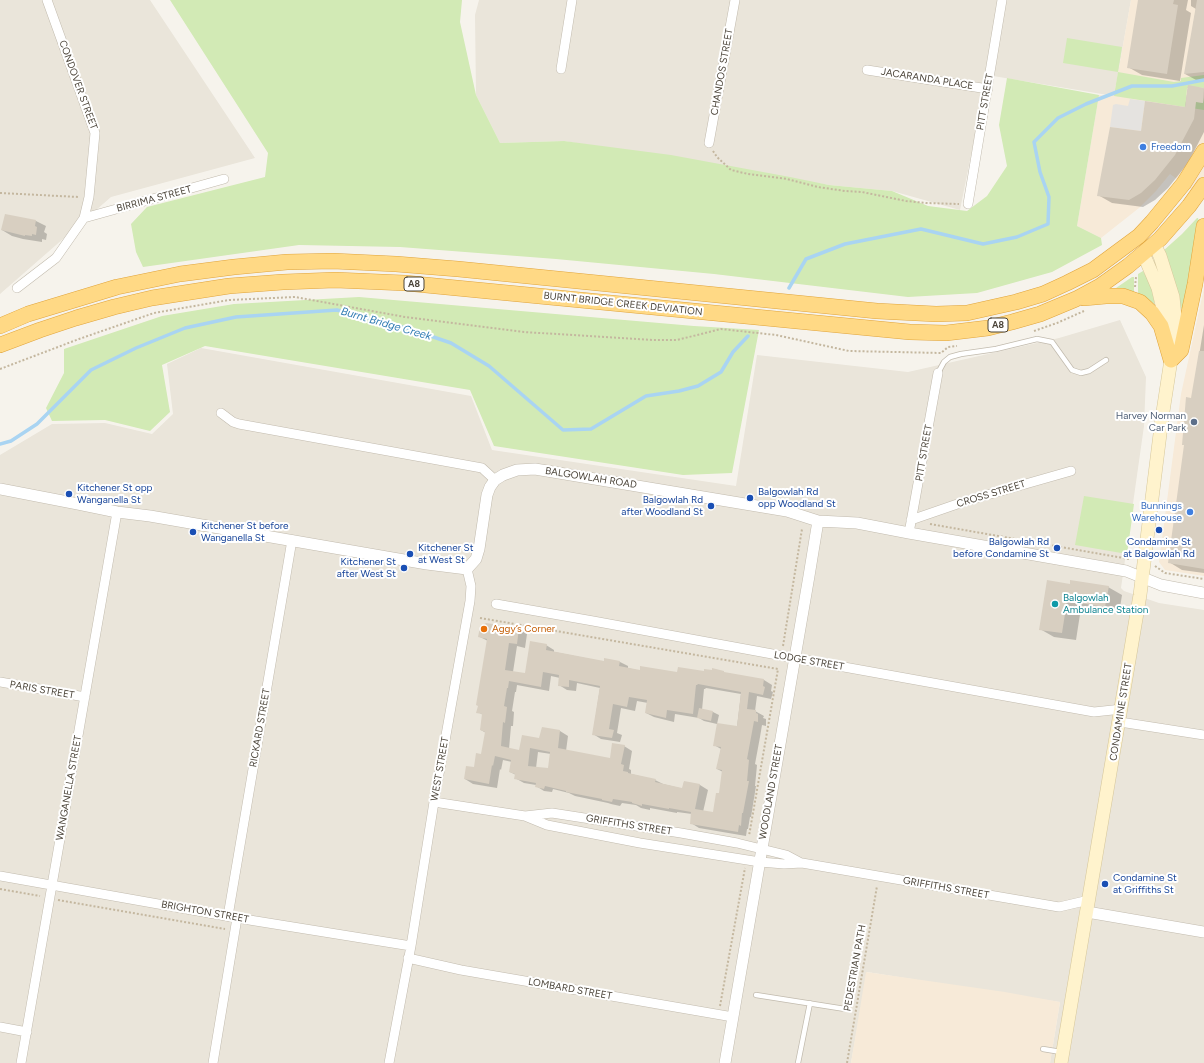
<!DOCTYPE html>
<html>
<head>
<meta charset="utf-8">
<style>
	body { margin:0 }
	canvas { display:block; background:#f6f3ec }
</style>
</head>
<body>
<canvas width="1204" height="1063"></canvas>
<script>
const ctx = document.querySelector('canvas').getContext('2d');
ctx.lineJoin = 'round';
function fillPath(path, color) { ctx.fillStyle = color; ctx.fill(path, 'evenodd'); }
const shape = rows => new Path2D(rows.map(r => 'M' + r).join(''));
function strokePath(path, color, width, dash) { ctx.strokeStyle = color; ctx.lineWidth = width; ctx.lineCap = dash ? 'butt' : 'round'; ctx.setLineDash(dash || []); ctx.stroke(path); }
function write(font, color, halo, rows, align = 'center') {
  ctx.font = font + ' Figtree,sans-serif'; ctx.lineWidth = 4; ctx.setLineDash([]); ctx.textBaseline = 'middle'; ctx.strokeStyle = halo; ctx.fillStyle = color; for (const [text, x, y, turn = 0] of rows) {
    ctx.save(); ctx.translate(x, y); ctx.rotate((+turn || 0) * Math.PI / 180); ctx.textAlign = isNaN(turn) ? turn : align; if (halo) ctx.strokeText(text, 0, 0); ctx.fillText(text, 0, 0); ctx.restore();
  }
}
const residential = shape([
	[0,0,150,0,255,158,111,197,0,294],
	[479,0,1131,0,1114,96,987,75,960,210,892,191,829,185,564,141,500,143,476,95,475,15],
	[1120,320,1146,377,1144,426,1121,588,1124,591,1159,603,1204,610,1204,1063,1050,1063,1060,1002,867,972,851,1063,0,1063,0,455,52,424,105,423,152,434,173,414,167,364,201,348,471,396,492,450,736,486,757,355,908,372,1059,338]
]);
const commercial = shape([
	[1131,0,1204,0,1204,199,1170,174,1156,191,1139,208,1101,238,1077,226,1099,95,1114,96],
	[1204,288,1204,576,1165,570,1159,562,1181,394],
	[866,972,1005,992,1060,1002,1050,1063,851,1063]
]);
const green = shape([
	[170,0,462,0,460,22,476,95,500,143,564,141,671,155,790,177,829,185,892,191,928,206,967,211,987,196,1007,166,999,125,1007,78,1099,95,1077,226,1101,238,1102,245,1052,272,977,293,908,297,714,274,556,259,400,247,299,245,143,267,136,252,131,224,147,207,265,177,268,153],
	[1067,38,1122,47,1118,72,1174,82,1181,81,1181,78,1204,75,1204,88,1195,87,1195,89,1187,88,1186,100,1203,103,1204,97,1204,110,1114,96,1118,72,1063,63],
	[1197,218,1198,218,1199,221,1199,231,1184,309,1179,308,1163,251,1182,234],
	[1143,271,1151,285,1155,304,1138,295,1138,274],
	[1132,277,1134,277,1134,291,1133,293,1116,290,1116,288],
	[359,297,694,326,759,330,732,473,683,475,494,446,470,390,205,346,162,365,170,412,150,431,105,420,52,421,46,408,64,373,64,349,162,316,234,304],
	[1084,496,1134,504,1127,554,1075,545]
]);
const parking = shape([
	[1130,99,1145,101,1141,131,1110,127,1113,105,1116,104,1128,106]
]);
const shadow = shape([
	[1139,0,1188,0,1186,10,1191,13,1180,81,1142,75,1128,67],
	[1191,0,1204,0,1204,81,1198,81,1185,74,1196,9,1191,6],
	[1188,87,1204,89,1204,132,1188,163,1168,188,1155,200,1143,207,1112,203,1098,195,1142,133,1185,108],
	[36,221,46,226,44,232,47,234,46,240,42,239,42,242,23,239,12,236,2,230],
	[1204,325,1204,573,1182,570,1169,562,1192,399],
	[1071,585,1108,587,1122,595,1119,614,1081,608,1076,640,1054,637,1040,629],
	[486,624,519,629,527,634,525,648,517,646,513,672,526,674,546,645,554,650,554,652,605,662,620,662,628,666,628,668,640,671,678,673,705,672,726,673,764,680,772,685,771,691,773,692,771,699,757,696,755,711,764,716,763,718,766,719,766,726,762,725,760,737,755,764,757,765,755,786,756,786,751,817,750,817,748,829,747,829,746,836,699,828,691,823,692,814,677,812,677,813,650,808,650,810,641,808,636,805,622,803,620,806,611,804,608,803,575,796,569,793,553,789,552,792,544,791,536,786,536,785,524,783,515,778,516,775,510,772,512,762,503,760,501,770,500,769,497,788,473,784,465,779,475,768,482,755,486,733,481,730,483,715,478,712,488,641,480,637],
	[551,676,560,678,559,685,567,690,576,691,577,683,600,688,593,734,601,739,620,742,622,735,617,733,621,708,635,711,637,701,648,703,646,713,654,717,674,722,675,714,699,718,704,721,717,724,719,715,713,712,702,710,704,689,705,689,706,688,741,694,737,727,714,745,721,749,717,769,723,772,720,795,714,813,703,812,708,790,700,785,684,782,683,789,663,784,655,780,631,774,631,770,629,769,632,751,624,746,610,759,566,751,568,736,560,731,540,739,520,751,509,749,511,726,513,726,514,712,512,711,515,692,516,692,517,685,549,691],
	[538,752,551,754,549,770,536,768]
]);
const stream = shape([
	[789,288,806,259,845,244,921,229,983,244,1017,237,1048,224,1049,197,1040,172,1034,142,1058,118,1086,104,1132,86,1172,86,1204,80],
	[0,444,11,441,37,424,91,370,136,348,185,328,236,317,337,310,413,330,451,343,489,366,563,430,591,429,646,396,679,391,698,386,721,372,733,352,748,336]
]);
const building = shape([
	[1138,0,1174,0,1173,4,1178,5,1167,74,1127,68],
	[1197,0,1204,0,1204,72,1184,74],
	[1188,85,1204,88,1203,103,1196,102,1194,119,1175,155,1155,180,1141,193,1129,200,1097,196,1110,127,1141,131,1145,101,1185,107],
	[5,214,36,220,35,226,37,227,36,235,32,234,32,236,25,235,25,236,1,230],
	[1199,351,1204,351,1204,569,1168,563,1184,445,1182,445,1186,397,1191,398],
	[1047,580,1070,584,1070,580,1109,586,1105,607,1067,601,1062,633,1039,630],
	[486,623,519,628,517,644,509,643,505,670,525,673,530,641,547,644,546,650,604,661,604,658,620,661,619,666,640,670,640,666,677,672,678,667,704,671,704,669,712,670,712,668,724,671,724,672,764,679,763,686,765,687,763,695,749,692,747,709,756,710,756,713,758,714,758,722,754,721,752,732,747,759,749,760,747,781,749,781,743,813,742,813,741,826,739,825,738,832,690,824,691,812,669,808,669,809,642,804,642,806,632,803,632,802,613,799,612,802,602,800,602,799,566,792,566,791,545,786,544,789,535,787,536,783,514,779,515,774,509,772,511,760,495,756,493,766,492,765,489,784,464,779,466,766,474,767,476,753,481,754,485,732,480,730,482,714,476,713,478,706,476,705,487,639,478,637,480,627],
	[543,672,559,675,558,686,569,687,569,680,600,686,592,735,612,738,614,730,609,729,613,704,627,707,629,697,647,700,645,713,666,718,667,710,693,714,696,685,697,685,698,684,741,692,737,726,717,723,713,746,721,747,716,769,722,770,719,793,716,793,713,812,695,809,700,784,684,781,682,788,655,782,656,779,628,773,628,772,623,771,624,765,621,764,625,745,612,743,610,758,558,748,560,730,542,727,539,738,522,735,519,750,501,746,503,722,505,723,507,707,504,706,507,688,508,688,509,681,541,687],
	[530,748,550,752,548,768,528,766],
	[699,708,713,711,711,721,697,718]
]);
const path = shape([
	[713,151,717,157,731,170,748,174,787,179,818,187,845,191,862,192,906,201,926,203,959,204],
	[0,193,79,197],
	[1135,287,1136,277],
	[1034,331,1057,323,1084,311],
	[0,369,79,339,154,313,229,300,295,297,405,317,524,332,653,340,677,340,721,329,776,335,849,351,941,353,948,347,957,346],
	[930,524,1129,559],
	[1155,566,1165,573,1204,579],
	[480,618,778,669,749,836],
	[783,646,802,529],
	[0,889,40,896],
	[58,900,225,929],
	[720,1006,745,868],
	[847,1063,877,886]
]);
const service = shape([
	[938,373,944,362,950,357,961,354,996,349,1037,339,1052,342,1072,370,1081,373,1089,371,1106,360],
	[756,995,845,1009],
	[1043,1049,1061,1052],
	[798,1063,810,1003]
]);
const minor = shape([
	[561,69,572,0],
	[867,70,988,89],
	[709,143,735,0],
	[968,204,1002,0],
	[84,218,224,179],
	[17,288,56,258,84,218,89,197,95,133,47,0],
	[221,413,233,422,239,424,482,468,495,480],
	[911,520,966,501,1071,471],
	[909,533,938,373],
	[496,604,593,621,794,658,1094,712,1122,709],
	[0,682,85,697],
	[1120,722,1204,735],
	[434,802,525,816,552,813,681,833,737,843,786,855,801,863],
	[525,816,547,825,640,843,760,862,784,864,802,863,1059,907,1089,900],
	[0,876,237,918,411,946],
	[228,916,292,540],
	[408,958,461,970,733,1017],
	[0,1027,27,1032],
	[21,1063,117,512],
	[213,1063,237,918],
	[389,1063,411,946,434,802,470,601,471,586,467,569]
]);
const tertiary = shape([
	[0,489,78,504,117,512,150,516,427,564,467,569,476,559,479,549,487,495,490,487,495,480,503,475,517,470,535,469,787,511,818,521,857,523,909,533,1126,571,1161,585,1204,593],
	[1087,912,1204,932],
	[725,1063,809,576,818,521]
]);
const secondary = shape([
	[1143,253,1158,288,1168,330,1168,336],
	[1061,1063,1140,595,1162,418,1176,327,1173,297,1160,256,1154,244]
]);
const trunk = shape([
	[1084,298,1106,296,1123,296,1140,302,1152,313,1161,326,1171,360,1181,350,1195,284,1204,226],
	[0,326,28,314,117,287,180,274,234,267,287,262,333,261,396,264,458,269,877,311,936,314,967,313,1016,302,1043,294,1067,283,1093,270,1139,236,1152,222,1184,183,1204,151],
	[0,345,40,330,76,318,114,307,152,298,229,286,283,282,335,280,405,283,910,332,946,333,988,328,1012,322,1040,314,1076,299,1100,286,1128,266,1160,239,1189,206,1204,185]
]);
const markers = [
	[1143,147,4,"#3f7fe0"],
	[1194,422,4,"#5c6f8a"],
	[69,494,4,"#1a4fb4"],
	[750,498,4,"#1a4fb4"],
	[711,506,4,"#1a4fb4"],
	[1190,512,4,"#3f7fe0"],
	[1159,530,4,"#1a4fb4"],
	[193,532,4,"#1a4fb4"],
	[1057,548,4,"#1a4fb4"],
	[410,554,4,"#1a4fb4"],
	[404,568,4,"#1a4fb4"],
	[1055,604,4,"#0f9aa8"],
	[484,629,4,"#e8710a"],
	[1105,884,4,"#1a4fb4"]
];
const shields = [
	[414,284,20],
	[998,325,20]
];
const shieldNames = [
	["A8",414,284],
	["A8",998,325]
];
const streetNames = [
	["CHANDOS STREET",722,72,-80],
	["JACARANDA PLACE",927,79,9],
	["CONDOVER STREET",78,85,70],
	["PITT STREET",985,102,-80],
	["BIRRIMA STREET",154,199,-15],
	["BURNT BRIDGE CREEK DEVIATION",623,304,6],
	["PITT STREET",924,453,-80],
	["BALGOWLAH ROAD",591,478,9],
	["CROSS STREET",991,494,-17],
	["LODGE STREET",809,661,10],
	["PARIS STREET",42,690,10],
	["CONDAMINE STREET",1121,712,-81],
	["RICKARD STREET",260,728,-80],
	["WEST STREET",440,769,-80],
	["WANGANELLA STREET",69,788,-80],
	["WOODLAND STREET",771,792,-80],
	["GRIFFITHS STREET",629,825,9],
	["GRIFFITHS STREET",946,888,10],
	["BRIGHTON STREET",205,912,10],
	["PEDESTRIAN PATH",855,968,-80],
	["LOMBARD STREET",570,989,10]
];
const shopNames = [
	["Freedom",1151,147],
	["Bunnings",1182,506,"right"],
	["Warehouse",1182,518,"right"]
];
const serviceNames = [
	["Harvey Norman",1186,416],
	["Car Park",1186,428]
];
const transitNames = [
	["Kitchener St opp",77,488],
	["Wanganella St",77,500],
	["Balgowlah Rd",758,492],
	["opp Woodland St",758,504],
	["Balgowlah Rd",703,500,"right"],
	["after Woodland St",703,512,"right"],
	["Kitchener St before",201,526],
	["Wanganella St",201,538],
	["Balgowlah Rd",1049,542,"right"],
	["before Condamine St",1049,554,"right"],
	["Condamine St",1159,542,"center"],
	["at Balgowlah Rd",1159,554,"center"],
	["Kitchener St",418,548],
	["at West St",418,560],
	["Kitchener St",396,562,"right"],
	["after West St",396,574,"right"],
	["Condamine St",1113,878],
	["at Griffiths St",1113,890]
];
const cultureNames = [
	["Balgowlah",1063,598],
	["Ambulance Station",1063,610]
];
const foodNames = [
	["Aggy’s Corner",492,629]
];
const waterNames = [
	["Burnt Bridge Creek",386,324,16]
];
fillPath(residential, '#eae5da');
fillPath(commercial, '#f7ead8');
fillPath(green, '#d2eab5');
fillPath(parking, '#e5e3e0');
fillPath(shadow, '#0003');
strokePath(stream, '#a9d4f2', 3.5);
fillPath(building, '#d8cfc1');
strokePath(service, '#c2bbae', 6);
strokePath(minor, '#c2bbae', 10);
strokePath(tertiary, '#c2bbae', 12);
strokePath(secondary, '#d6c79b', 14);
strokePath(trunk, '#e0a43c', 16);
strokePath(path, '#c4b79f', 2, [2, 2]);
strokePath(service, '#fff', 4.5);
strokePath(minor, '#fff', 9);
strokePath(tertiary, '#fff', 11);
strokePath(secondary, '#fff3cd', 13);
strokePath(trunk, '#ffd985', 15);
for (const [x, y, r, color] of markers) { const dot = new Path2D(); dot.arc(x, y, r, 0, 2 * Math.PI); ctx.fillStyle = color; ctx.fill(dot); strokePath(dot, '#fff', 1.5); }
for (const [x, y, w] of shields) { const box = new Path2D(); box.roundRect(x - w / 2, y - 7, w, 14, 3); ctx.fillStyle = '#fff'; ctx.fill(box); strokePath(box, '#4b4439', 1); }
write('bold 9px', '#4b4439', null, shieldNames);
write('10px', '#4b4439', '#fff', streetNames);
write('10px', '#366cbe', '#fff', shopNames, 'left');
write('10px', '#4e5e75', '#fff', serviceNames, 'right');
write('10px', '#164399', '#fff', transitNames, 'left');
write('10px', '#0d838f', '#fff', cultureNames, 'left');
write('10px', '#c56008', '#fff', foodNames, 'left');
write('italic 11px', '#2e7ab2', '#fff', waterNames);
</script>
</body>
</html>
